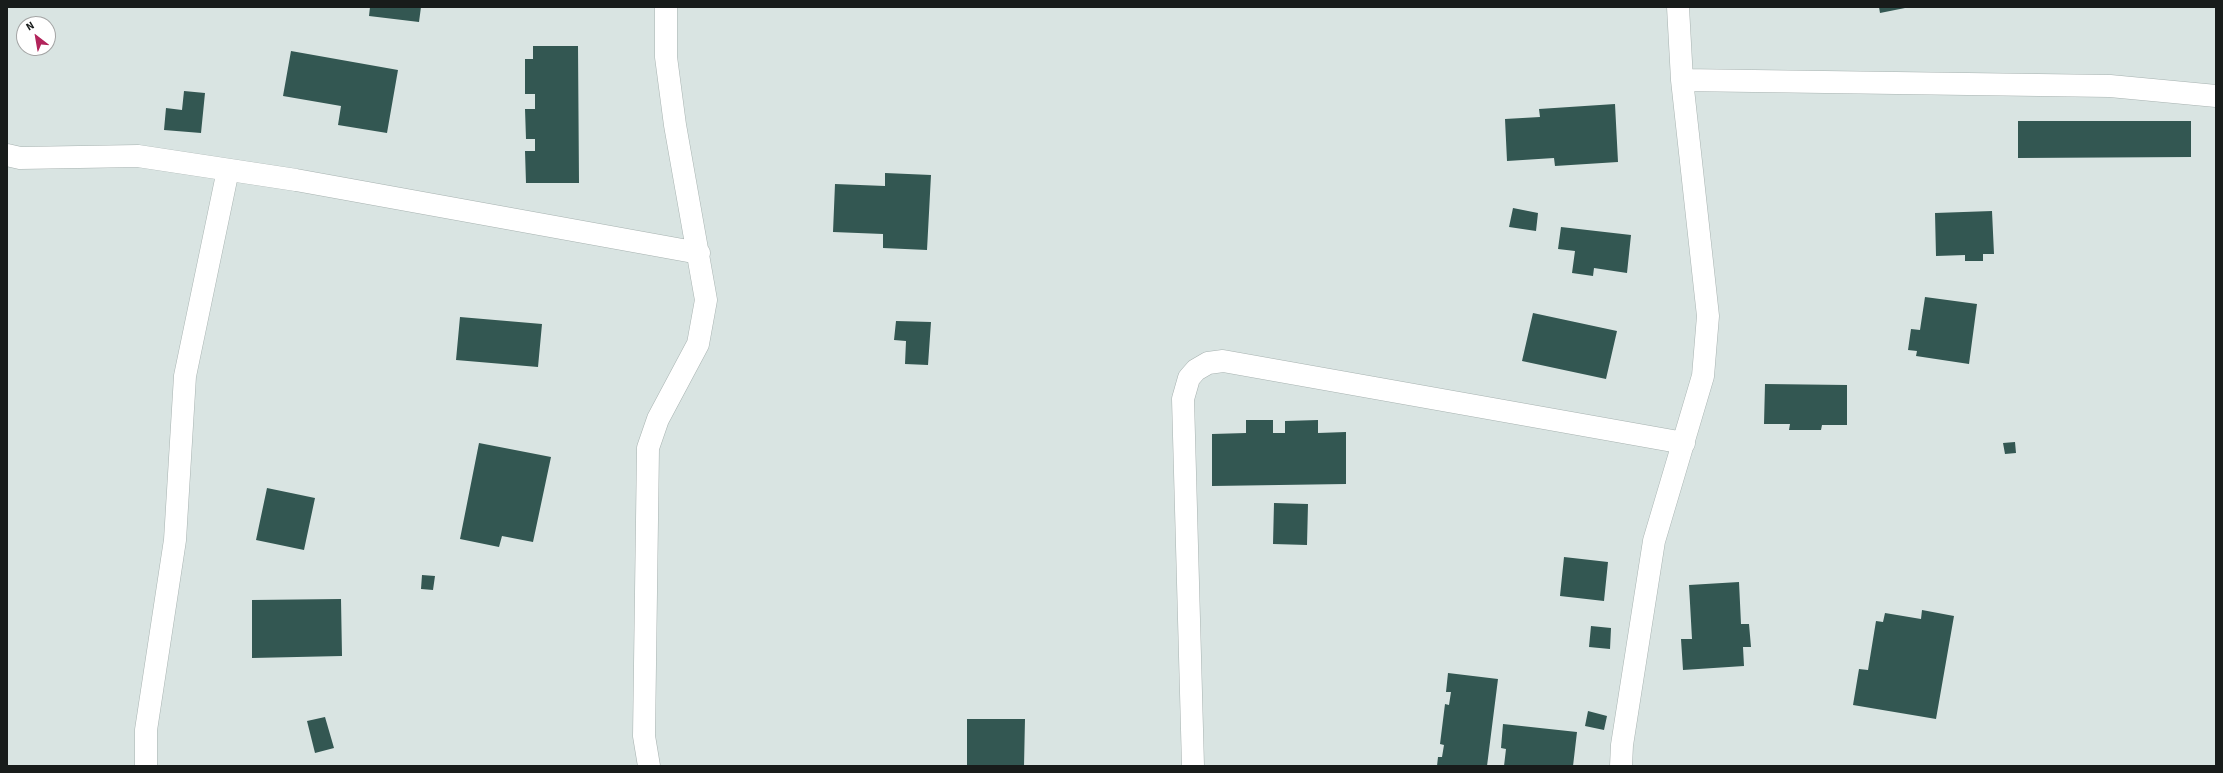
<!DOCTYPE html>
<html>
<head>
<meta charset="utf-8">
<style>
	body { margin:0 }
	#map { position:relative; width:2223px; height:773px; overflow:hidden; background:#d9e4e2; font-family:"Source Sans 3",sans-serif }
	canvas { display:block }
	.frame { position:absolute; inset:0; border:8px solid #181c1b; pointer-events:none }
	.north { position:absolute; left:16px; top:16px; width:40px; height:40px; box-sizing:border-box; background:#fff; border:1px solid #a3a4a4; border-radius:50%; rotate:329deg; font-size:11px; font-weight:700; line-height:16px; text-align:center; color:#181c1b }
	.north::after { content:''; display:block; margin:auto; width:14px; height:18px; background:#b2245b; clip-path:polygon(50% 0,100% 100%,50% 72%,0 100%) }
</style>
</head>
<body>
<div id="map">
<canvas width="2223" height="773"></canvas>
<div class="frame"></div>
<div class="north">N</div>
</div>
<script>
const ctx = document.querySelector('canvas').getContext('2d');
ctx.lineJoin = 'round';
function fillPath(path, color) { ctx.fillStyle = color; ctx.fill(path, 'evenodd'); }
const shape = rows => new Path2D(rows.map(r => 'M' + r).join(''));
function strokePath(path, color, width, dash) { ctx.strokeStyle = color; ctx.lineWidth = width; ctx.lineCap = dash ? 'butt' : 'round'; ctx.setLineDash(dash || []); ctx.stroke(path); }
const building = shape([
	[370,7,421,7,419,22,369,16],
	[1879,7,1905,7,1905,8,1880,13],
	[533,46,578,46,579,183,526,183,525,151,535,151,535,139,526,139,525,109,535,109,535,94,525,94,525,59,533,59],
	[291,51,398,70,387,133,338,125,341,106,283,96],
	[184,91,205,93,201,133,164,130,166,108,182,110],
	[1615,104,1618,162,1555,166,1554,158,1507,161,1505,119,1540,117,1539,109],
	[2018,121,2191,121,2191,157,2018,158],
	[885,173,931,175,927,250,883,248,883,234,833,232,835,184,885,186],
	[1513,208,1538,213,1536,231,1509,227],
	[1992,211,1994,254,1983,254,1983,261,1965,261,1965,255,1936,256,1935,213],
	[1561,227,1631,235,1627,273,1594,268,1593,276,1572,273,1575,251,1558,249],
	[1925,297,1977,304,1969,364,1916,356,1917,351,1908,350,1911,329,1920,330],
	[1533,313,1617,331,1606,379,1522,361],
	[460,317,542,324,538,367,456,360],
	[896,321,931,322,928,365,905,364,906,341,894,340],
	[1765,384,1847,385,1847,425,1822,425,1821,430,1789,430,1790,424,1764,424],
	[1246,420,1273,420,1273,433,1285,433,1285,421,1318,420,1318,433,1346,432,1346,484,1212,486,1212,434,1246,433],
	[2015,442,2016,453,2005,454,2003,443],
	[479,443,551,457,533,542,502,536,499,547,460,539],
	[267,488,315,498,304,550,256,540],
	[1274,503,1308,504,1307,545,1273,544],
	[1564,557,1608,562,1604,601,1560,596],
	[422,575,435,576,433,590,421,589],
	[1739,582,1741,624,1749,624,1751,647,1743,647,1744,666,1683,670,1681,639,1692,639,1689,585],
	[341,599,342,656,252,658,252,600],
	[1922,610,1954,616,1936,719,1853,705,1859,669,1868,670,1876,621,1883,622,1885,613,1921,619],
	[1591,626,1611,628,1610,649,1589,647],
	[1448,673,1498,679,1487,766,1437,766,1438,757,1442,757,1444,745,1440,744,1445,704,1449,705,1451,692,1446,692],
	[1588,711,1607,716,1604,730,1585,726],
	[325,717,334,748,315,753,307,721],
	[967,719,1025,719,1024,766,967,766],
	[1503,724,1577,732,1573,766,1504,766,1506,749,1501,748]
]);
const street = shape([
	[1682,80,2110,86,2216,96],
	[7,155,20,158,138,156,296,180,699,253],
	[146,766,146,730,175,540,185,376,228,170],
	[649,766,644,736,648,448,658,419,698,344,706,300,675,125,666,57,666,7],
	[1193,766,1183,399,1189,378,1196,370,1208,363,1223,361,1684,443],
	[1621,766,1622,745,1654,541,1703,376,1708,316,1682,80,1678,7]
]);
fillPath(building, '#335752');
strokePath(street, '#a7b2b0', 23);
strokePath(street, '#fff', 22);
</script>
</body>
</html>
